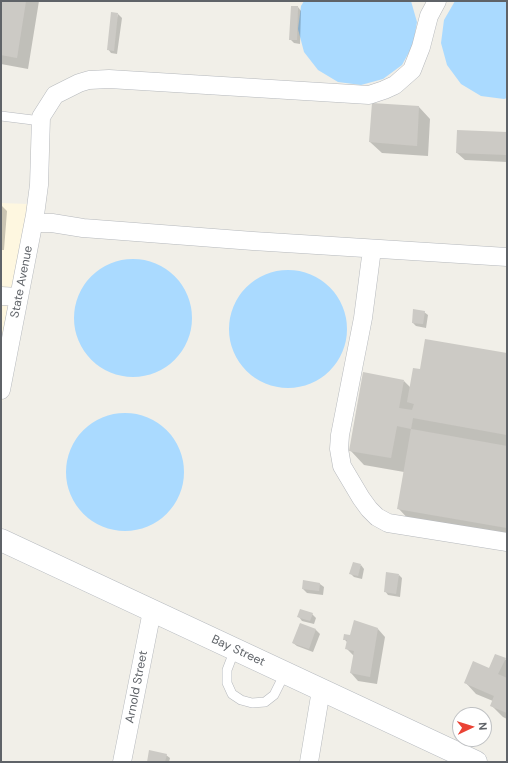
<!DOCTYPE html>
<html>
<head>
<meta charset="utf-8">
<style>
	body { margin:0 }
	#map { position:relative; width:508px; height:763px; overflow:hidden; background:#f1efe8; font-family:"DM Sans",sans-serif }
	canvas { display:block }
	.frame { position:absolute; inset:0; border:2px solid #5f6368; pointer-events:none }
	.north { position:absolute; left:452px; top:707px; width:40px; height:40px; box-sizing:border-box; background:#fff; border:1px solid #bfc1c3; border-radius:50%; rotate:86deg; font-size:11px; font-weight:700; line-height:16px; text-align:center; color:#5f6368 }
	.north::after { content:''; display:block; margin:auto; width:14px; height:18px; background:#ea4335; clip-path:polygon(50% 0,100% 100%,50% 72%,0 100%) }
</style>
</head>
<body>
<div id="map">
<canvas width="508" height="763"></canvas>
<div class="frame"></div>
<div class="north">N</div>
</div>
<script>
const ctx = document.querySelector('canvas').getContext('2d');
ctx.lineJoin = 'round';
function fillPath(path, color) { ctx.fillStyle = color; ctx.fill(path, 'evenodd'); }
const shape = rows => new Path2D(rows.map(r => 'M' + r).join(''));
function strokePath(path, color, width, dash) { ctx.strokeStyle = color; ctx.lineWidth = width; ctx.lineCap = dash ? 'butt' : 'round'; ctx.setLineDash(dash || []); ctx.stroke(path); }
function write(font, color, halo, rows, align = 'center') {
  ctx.font = font + ' "DM Sans",sans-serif'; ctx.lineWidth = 4; ctx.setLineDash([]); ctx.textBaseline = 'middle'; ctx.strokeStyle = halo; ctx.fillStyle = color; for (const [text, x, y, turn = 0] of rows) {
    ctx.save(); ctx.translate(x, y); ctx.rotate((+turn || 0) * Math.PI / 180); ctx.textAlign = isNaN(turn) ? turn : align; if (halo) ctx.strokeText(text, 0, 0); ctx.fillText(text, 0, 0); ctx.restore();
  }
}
const commercial = shape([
	[1,203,28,204,15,344,1,407]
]);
const water = shape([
	[304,1,411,1,417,22,413,45,402,65,383,79,361,85,338,82,318,70,304,52,298,29,301,6],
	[455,1,507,1,507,98,504,99,481,96,461,84,447,65,441,43,444,20],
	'74 318a59 59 0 1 1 118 0a59 59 0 1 1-118 0Z',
	'229 329a59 59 0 1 1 118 0a59 59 0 1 1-118 0Z',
	'66 472a59 59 0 1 1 118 0a59 59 0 1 1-118 0Z'
]);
const shadow = shape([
	[1,1,39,1,28,69,1,64],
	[298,7,301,11,300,44,294,43,290,39],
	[118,14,122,18,117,54,111,53,108,49],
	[419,107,430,119,428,156,382,153,370,142],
	[507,133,507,162,465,160,457,153],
	[1,205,7,211,4,250,1,250],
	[424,312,428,315,426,328,416,326,413,323],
	[507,354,507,540,412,523,398,508,404,472,364,465,350,450,404,381,411,388,421,371],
	[361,565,364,569,362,579,354,577,351,574],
	[399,575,402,578,400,597,388,595,385,591],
	[320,584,324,587,323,595,307,593,303,589],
	[312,614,316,618,314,624,302,621,299,617],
	[300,624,316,630,320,634,313,652,297,646,293,643],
	[378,629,385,637,377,684,358,681,351,673,354,656,347,649,348,643,344,639,350,636],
	[505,659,507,661,507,719,503,717,491,705,493,701,476,694,465,682],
	[166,755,170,758,169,762,148,762]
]);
const building = shape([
	[1,1,26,1,17,58,1,55],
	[291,6,298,6,297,40,289,40],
	[111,12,118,13,114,51,107,50],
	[372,103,419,106,417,146,369,142],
	[457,130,507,132,507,155,456,153],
	[413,309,425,311,423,324,412,323],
	[425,339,507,353,507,435,413,418,411,429,397,426,391,458,349,451,363,372,404,380,399,408,412,410,414,404,407,402,413,368,420,369],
	[411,429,507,446,507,528,397,509],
	[353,562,361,564,358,576,349,574],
	[386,572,399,574,396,594,384,592],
	[303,580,320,583,319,591,302,589],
	[300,609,313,613,310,621,297,617],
	[354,620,378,628,370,677,350,673,354,651,345,649,347,640,343,640,344,634,350,635],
	[300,623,316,629,309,649,292,643],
	[495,654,506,658,498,674,507,678,507,713,490,706,494,696,464,683,473,661,489,668],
	[149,750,167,754,165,762,147,762]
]);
const lane = shape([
	[1,116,41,121],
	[235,649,227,670,227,683,232,694,241,700,252,703,265,702,274,695,285,673]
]);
const street = shape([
	[34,223,52,223,83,228,253,241,507,257],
	[372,249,363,318,340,435,339,449,342,466,361,498,369,509,377,517,388,523,507,542],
	[1,296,19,297],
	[1,390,35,215,39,185,41,117,55,95,79,83,89,80,109,79,369,95,384,90,395,85,412,70,421,47,429,16,437,1],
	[122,762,152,611],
	[309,762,321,690]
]);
const secondary = shape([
	[1,540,476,762]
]);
const streetNames = [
	["State Avenue",22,282,-79],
	["Bay Street",238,651,25],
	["Arnold Street",137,687,-79]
];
fillPath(commercial, '#fef7e0');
fillPath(water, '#aadaff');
fillPath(shadow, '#0003');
fillPath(building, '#cccac5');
strokePath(lane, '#b5b8bc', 10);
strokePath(street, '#b5b8bc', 19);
strokePath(secondary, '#b6babf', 23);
strokePath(lane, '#fff', 9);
strokePath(street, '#fff', 18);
strokePath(secondary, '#fff', 22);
write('12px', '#5f6368', '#fff', streetNames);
</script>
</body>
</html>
